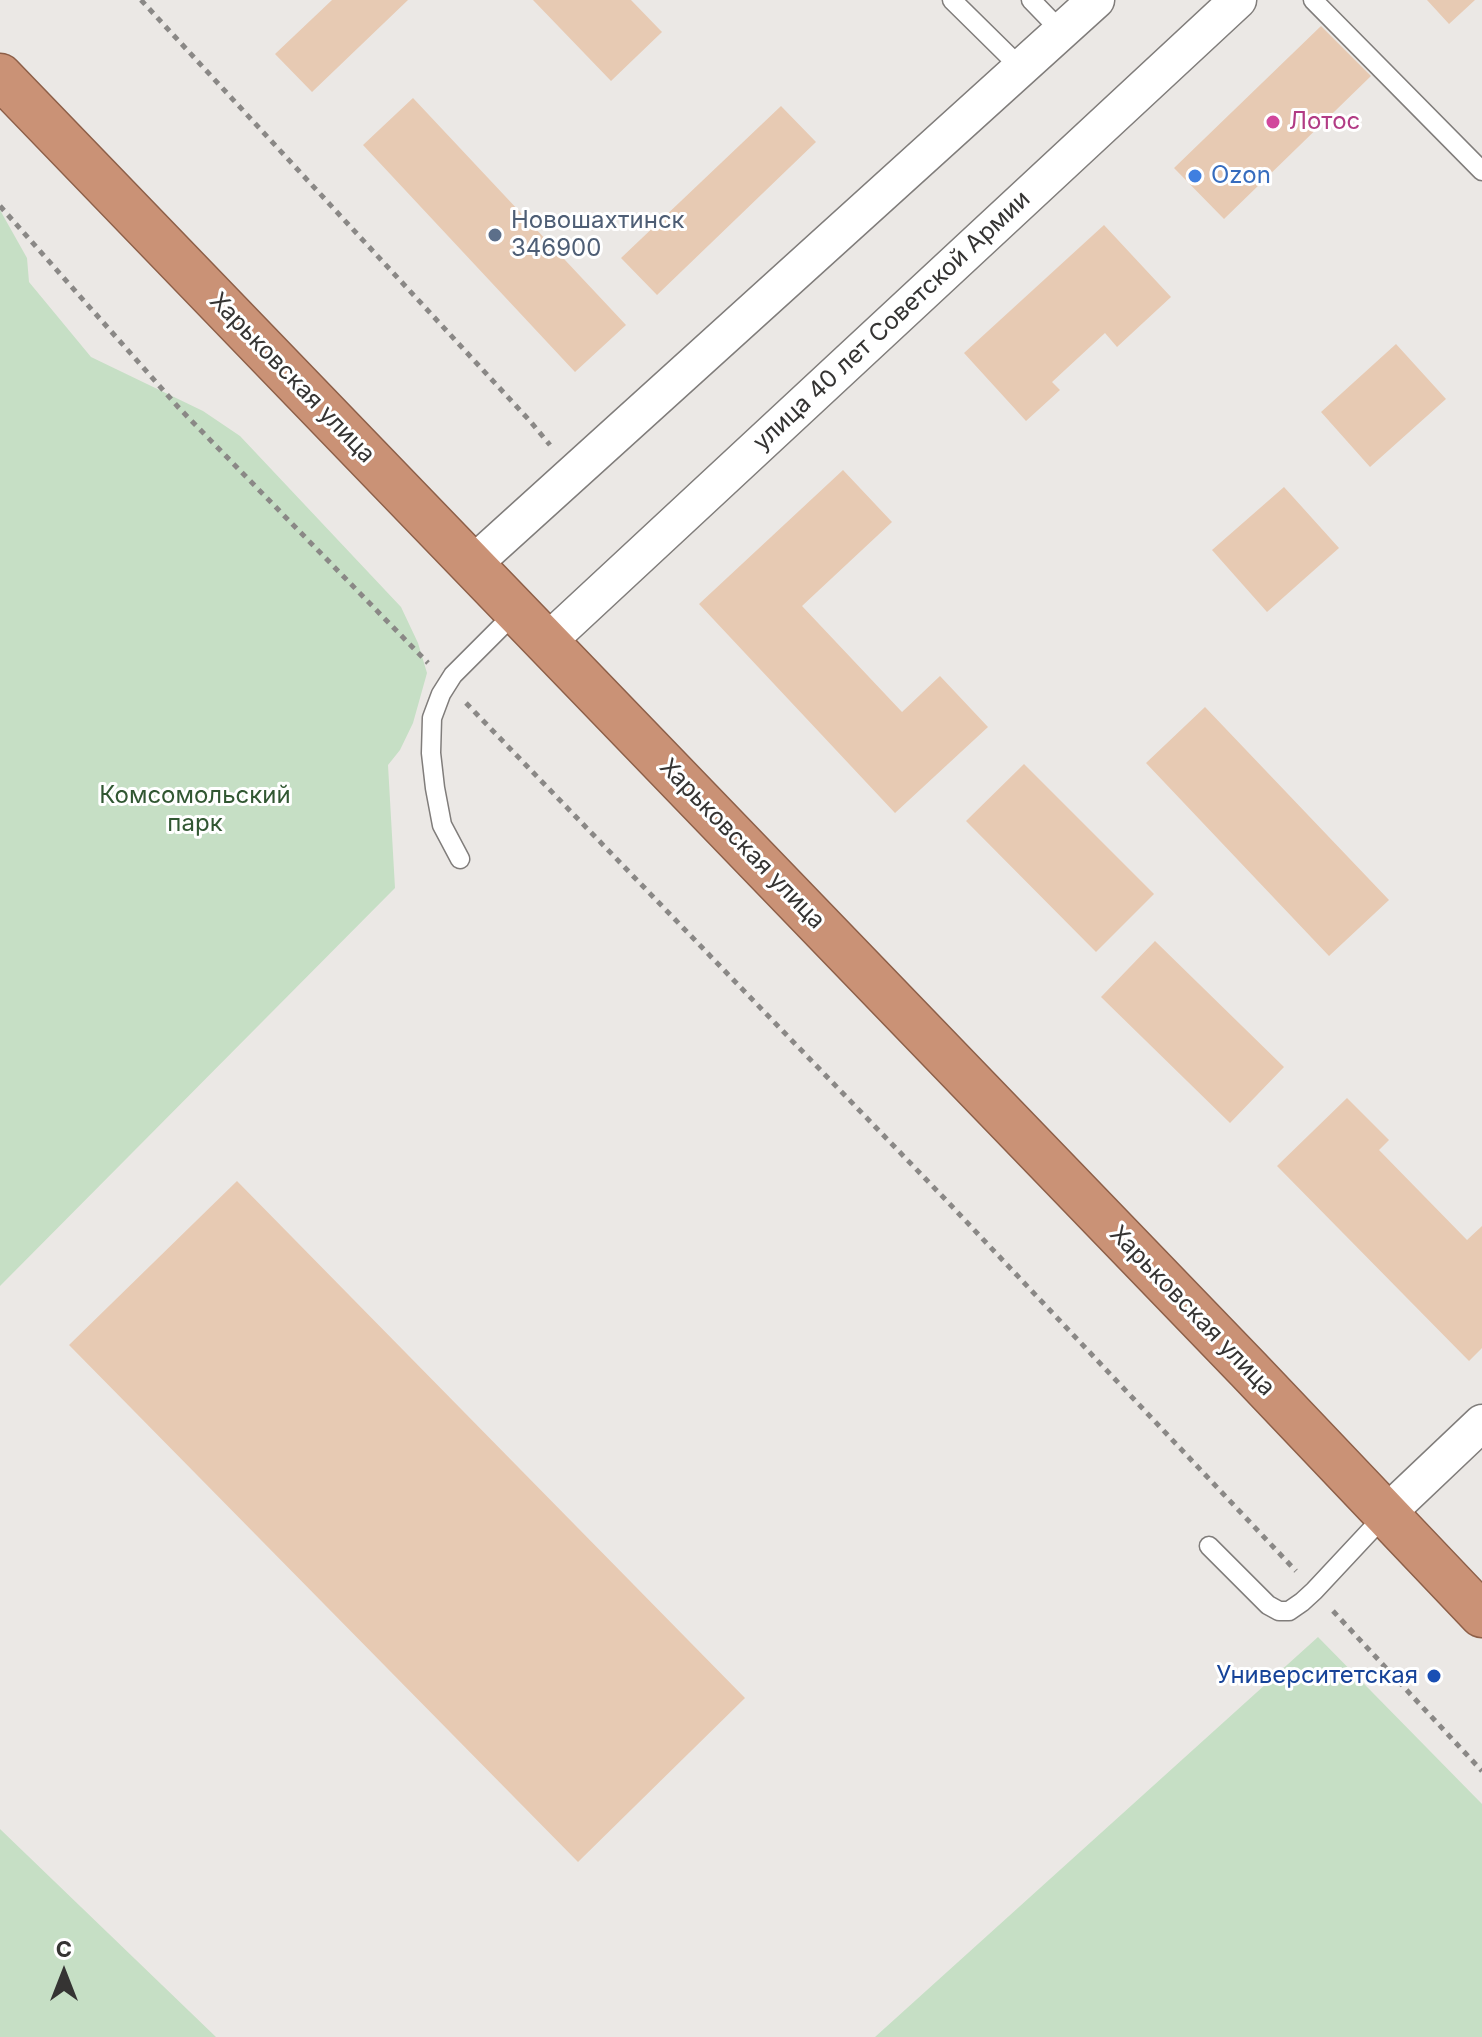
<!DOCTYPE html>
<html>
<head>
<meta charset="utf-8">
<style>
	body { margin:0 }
	#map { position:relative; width:1482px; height:2037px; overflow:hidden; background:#ebe8e5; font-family:Inter,sans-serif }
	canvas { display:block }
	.north { position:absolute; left:24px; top:1933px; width:80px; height:80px; -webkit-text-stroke:6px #fff; paint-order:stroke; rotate:0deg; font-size:22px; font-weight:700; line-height:32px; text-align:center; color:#353433 }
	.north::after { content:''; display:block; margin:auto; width:28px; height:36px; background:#353433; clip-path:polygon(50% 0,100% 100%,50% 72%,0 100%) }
</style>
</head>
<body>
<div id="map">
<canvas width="1482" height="2037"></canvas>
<div class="north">С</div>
</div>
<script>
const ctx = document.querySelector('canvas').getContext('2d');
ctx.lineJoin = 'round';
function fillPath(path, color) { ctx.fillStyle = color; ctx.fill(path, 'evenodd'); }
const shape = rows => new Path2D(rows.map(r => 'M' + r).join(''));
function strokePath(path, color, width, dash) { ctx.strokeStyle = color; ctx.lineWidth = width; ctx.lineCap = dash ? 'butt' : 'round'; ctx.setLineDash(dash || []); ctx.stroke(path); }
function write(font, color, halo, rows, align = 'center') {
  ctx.font = font + ' Inter,sans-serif'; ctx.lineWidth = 6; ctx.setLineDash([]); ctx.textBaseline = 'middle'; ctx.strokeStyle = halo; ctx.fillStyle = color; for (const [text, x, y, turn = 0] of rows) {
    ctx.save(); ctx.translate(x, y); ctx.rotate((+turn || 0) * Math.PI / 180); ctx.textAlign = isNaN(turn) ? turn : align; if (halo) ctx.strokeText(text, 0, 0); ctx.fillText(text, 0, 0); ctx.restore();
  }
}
const green = shape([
	[0,210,27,258,29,282,91,357,203,411,240,436,401,607,418,643,427,673,413,723,400,750,388,765,395,888,0,1286],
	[1318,1637,1482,1804,1482,2037,875,2037],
	[0,1829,216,2037,0,2037]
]);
const building = shape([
	[332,0,408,0,312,92,275,54],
	[533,0,631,0,662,32,611,81],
	[1427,0,1475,0,1449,24],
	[1321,26,1371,76,1224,219,1174,168],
	[413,98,626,325,575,372,363,145],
	[781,106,816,142,657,295,621,258],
	[1104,225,1171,297,1117,347,1105,333,1052,382,1060,390,1026,421,964,353],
	[1396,344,1446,399,1370,467,1321,412],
	[843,470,892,522,802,606,902,712,940,676,988,727,895,813,699,604],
	[1284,487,1339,548,1267,612,1212,550],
	[1205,707,1389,900,1329,956,1146,763],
	[1024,764,1154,894,1096,952,966,821],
	[1155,941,1284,1067,1230,1123,1101,997],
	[1347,1098,1389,1140,1379,1150,1467,1240,1482,1226,1482,1348,1469,1361,1277,1166],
	[237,1181,745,1698,578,1862,69,1345]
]);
const path = shape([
	[141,0,530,421,550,445],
	[0,206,179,408,428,663],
	[466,703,945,1199,1296,1571],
	[1333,1611,1482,1771]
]);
const service = shape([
	[952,0,1021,68],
	[1031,0,1062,32],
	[1313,0,1482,171],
	[460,859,442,825,435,788,431,753,432,718,441,694,453,675,517,611],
	[1209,1546,1268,1605,1279,1611,1289,1611,1302,1602,1314,1591,1386,1514]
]);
const minor = shape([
	[472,565,1096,0],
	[547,642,1238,0],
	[1386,1514,1482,1423]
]);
const trunk = shape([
	[0,76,1248,1369,1482,1615]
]);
const markers = [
	[1273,122,8,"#d1479c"],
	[1195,176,8,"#3f7fe0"],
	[495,235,8,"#5c6f8a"],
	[1434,1676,8,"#1a4fb4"]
];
const hotelNames = [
	["Лотос",1289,122]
];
const shopNames = [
	["Ozon",1211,176]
];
const serviceNames = [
	["Новошахтинск",511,221],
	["346900",511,249]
];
const streetNames = [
	["улица 40 лет Советской Армии",892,321,-43],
	["Харьковская улица",292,378,46],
	["Харьковская улица",742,844,46],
	["Харьковская улица",1192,1311,46]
];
const parkNames = [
	["Комсомольский",195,796],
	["парк",195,824]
];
const transitNames = [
	["Университетская",1418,1676]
];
fillPath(green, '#c6dfc5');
fillPath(building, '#e7cab3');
strokePath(service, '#807d7b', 21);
strokePath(minor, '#807d7b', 39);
strokePath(trunk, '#8d5f48', 47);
strokePath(path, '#8a8886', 5, [6, 6]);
strokePath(service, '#fff', 18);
strokePath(minor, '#fff', 36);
strokePath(trunk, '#ca9276', 44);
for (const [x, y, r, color] of markers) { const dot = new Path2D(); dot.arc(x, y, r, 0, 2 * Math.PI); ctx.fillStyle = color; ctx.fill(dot); strokePath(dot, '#fff', 3); }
write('24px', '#b23c85', '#fff', hotelNames, 'left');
write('24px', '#366cbe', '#fff', shopNames, 'left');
write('24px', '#4e5e75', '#fff', serviceNames, 'left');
write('24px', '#353433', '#fff', streetNames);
write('24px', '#315732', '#fff', parkNames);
write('24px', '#164399', '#fff', transitNames, 'right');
</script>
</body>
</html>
